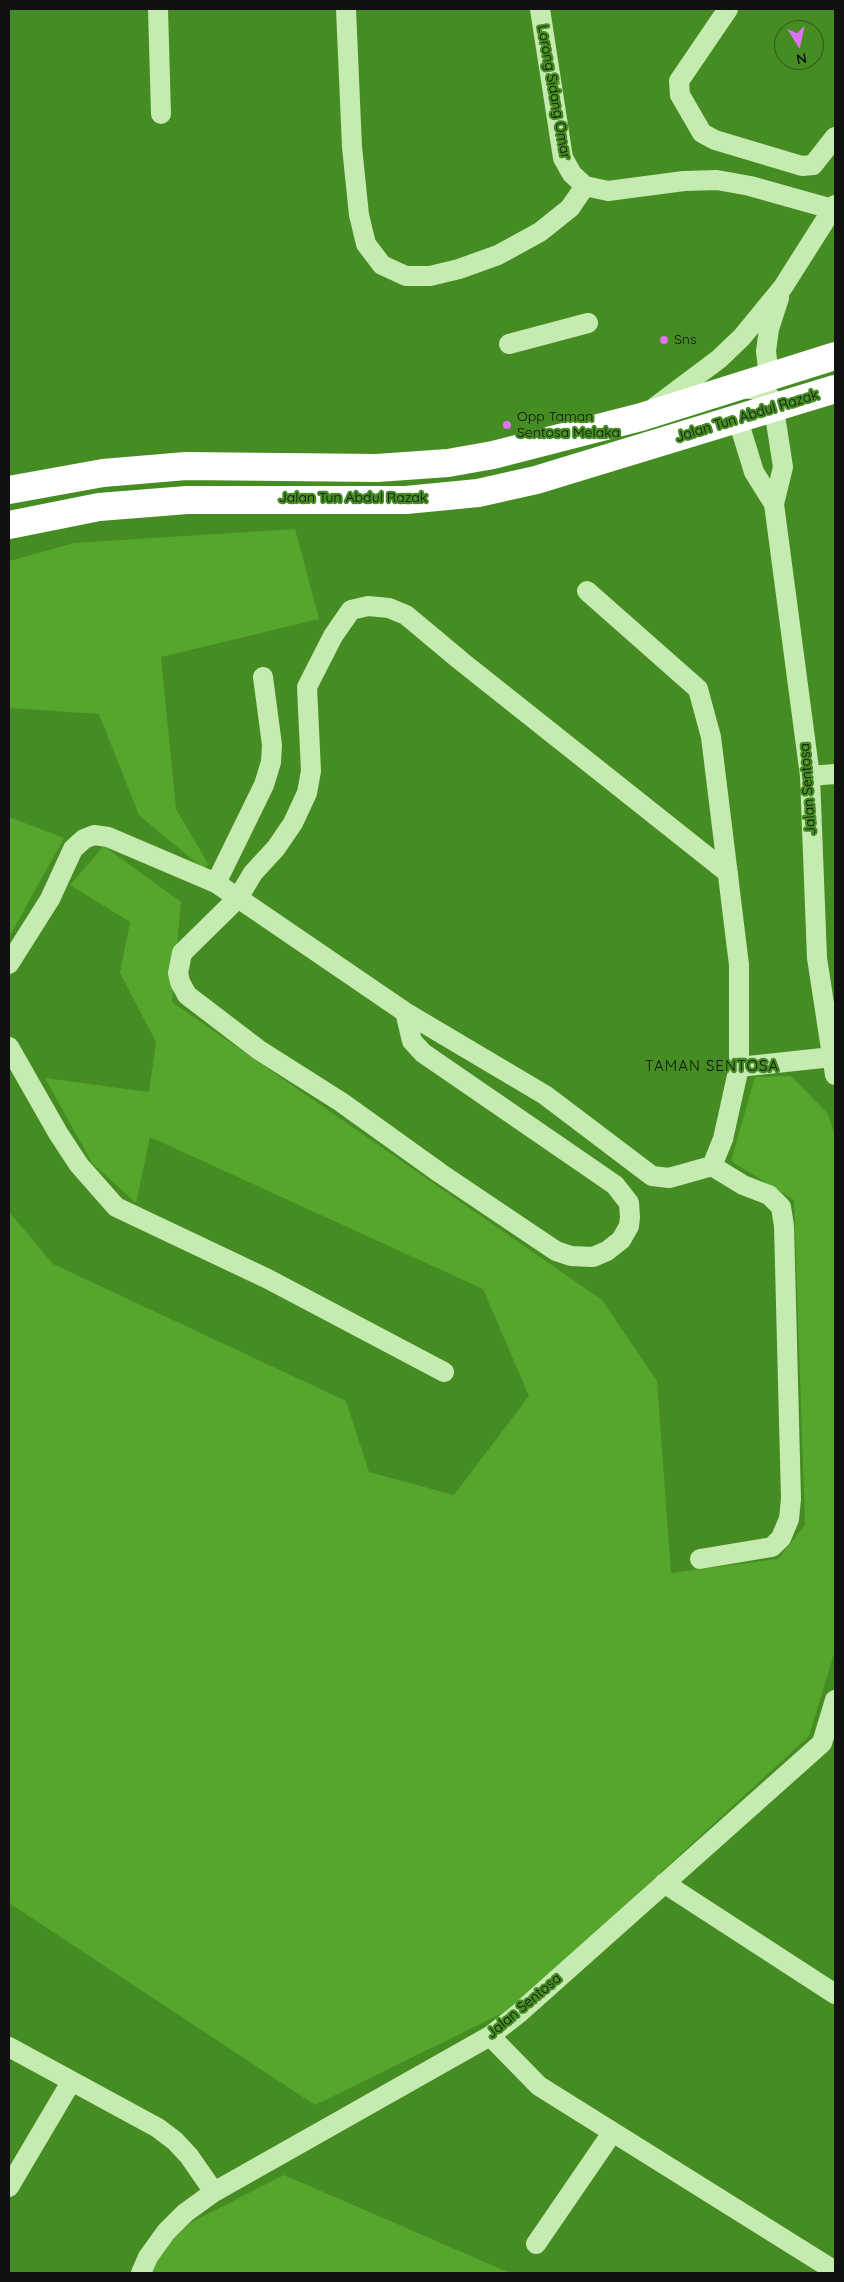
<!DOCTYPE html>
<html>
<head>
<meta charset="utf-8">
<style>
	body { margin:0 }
	#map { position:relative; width:844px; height:2282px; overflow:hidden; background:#458d22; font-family:Quicksand,sans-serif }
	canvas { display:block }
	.frame { position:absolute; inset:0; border:10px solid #111; pointer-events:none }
	.north { position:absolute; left:774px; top:20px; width:50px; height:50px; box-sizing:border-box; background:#458d22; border:1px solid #305b1b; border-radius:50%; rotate:170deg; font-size:14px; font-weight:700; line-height:20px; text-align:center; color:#111 }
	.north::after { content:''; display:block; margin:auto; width:18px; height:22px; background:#df73f7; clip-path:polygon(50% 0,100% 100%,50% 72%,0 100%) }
</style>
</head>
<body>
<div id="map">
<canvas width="844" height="2282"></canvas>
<div class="frame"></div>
<div class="north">N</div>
</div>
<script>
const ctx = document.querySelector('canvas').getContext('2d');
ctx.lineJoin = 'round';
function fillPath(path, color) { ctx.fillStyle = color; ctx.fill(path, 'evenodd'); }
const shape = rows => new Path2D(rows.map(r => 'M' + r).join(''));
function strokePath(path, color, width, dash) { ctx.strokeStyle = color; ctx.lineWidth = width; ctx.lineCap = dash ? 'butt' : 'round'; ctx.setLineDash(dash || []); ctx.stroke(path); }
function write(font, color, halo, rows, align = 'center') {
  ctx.font = font + ' Quicksand,sans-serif'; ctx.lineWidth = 4.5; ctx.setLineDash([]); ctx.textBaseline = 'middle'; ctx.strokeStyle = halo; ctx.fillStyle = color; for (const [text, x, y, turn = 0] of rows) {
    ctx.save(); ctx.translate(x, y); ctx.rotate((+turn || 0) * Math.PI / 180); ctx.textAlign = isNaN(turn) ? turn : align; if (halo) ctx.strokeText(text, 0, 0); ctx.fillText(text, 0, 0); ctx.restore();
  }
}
const green = shape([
	[295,529,319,619,161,657,176,809,206,860,208,865,205,867,200,866,139,815,99,714,9,708,9,561,74,543],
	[9,817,64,838,9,937],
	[104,846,181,902,172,1002,602,1300,657,1381,671,1573,778,1559,805,1525,794,1200,731,1161,755,1077,791,1076,828,1114,835,1136,835,1650,809,1736,513,2008,315,2105,9,1903,9,1212,53,1264,346,1401,369,1472,454,1495,529,1396,483,1289,150,1137,136,1203,92,1163,45,1078,149,1092,156,1042,120,973,130,922,70,885],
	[284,2175,510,2273,147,2273,151,2259,190,2223]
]);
const minor = shape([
	[158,9,161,114],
	[346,9,352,147,359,215,366,244,382,265,406,276,430,276,459,269,498,255,540,232,570,208,585,186],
	[540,9,563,158,572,174,585,186,608,191,684,181,717,180,750,186,832,209],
	[728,9,679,81,680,95,702,133,715,140,802,166,813,165,835,137],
	[509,344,588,323],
	[769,377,766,351,769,329,779,298],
	[739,388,762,390,770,397,774,409,783,467,774,504,810,776,817,958,835,1075],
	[655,407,719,359,742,337,783,287,835,205],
	[738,420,754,472,774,504],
	[810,776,835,774],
	[216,883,264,785,271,762,272,745,263,677],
	[9,964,50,899,73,849,84,839,94,835,108,837,216,883,405,1012,545,1095,652,1176,669,1178,712,1166,723,1139,739,1067,739,965,711,737,698,689,587,591],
	[405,1012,412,1041,423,1053,615,1185,629,1203,630,1217,629,1226,621,1240,607,1251,593,1257,571,1256,556,1251,440,1173,341,1102,259,1050,187,995,180,982,178,973,182,953,238,898,253,873,276,848,293,823,307,793,311,771,307,687,333,636,351,610,368,606,389,608,406,615,461,661,728,873],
	[9,1047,58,1133,79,1165,116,1207,268,1279,444,1372],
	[739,1067,832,1057],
	[700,1559,772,1547,781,1538,789,1519,791,1499,784,1226,781,1207,769,1195,743,1185,712,1166],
	[664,1883,835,1994],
	[490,2036,539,2086,835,2271],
	[9,2047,158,2128,175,2141,189,2156,214,2192],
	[9,2187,71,2082],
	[536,2244,612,2133],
	[141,2273,148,2257,166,2232,185,2213,214,2192,490,2036,518,2014,822,1743,835,1700]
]);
const highway = shape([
	[9,490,103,473,186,466,377,468,448,463,493,455,641,417,835,356],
	[9,525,99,507,187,500,406,500,478,493,536,480,835,389]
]);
const markers = [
	[664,340,5,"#df73f7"],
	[507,425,5,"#df73f7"]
];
const streetNames = [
	["Lorong Sidang Omar",554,92,80],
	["Jalan Tun Abdul Razak",747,416,-17],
	["Jalan Tun Abdul Razak",353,498],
	["Jalan Sentosa",808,789,-94],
	["Jalan Sentosa",524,2006,-40]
];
const poiNames = [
	["Sns",674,340],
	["Opp Taman",517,417],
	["Sentosa Melaka",517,433]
];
const neighbourhoodNames = [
	["TAMAN SENTOSA",712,1066]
];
fillPath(green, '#56a52c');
strokePath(minor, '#c5ebb1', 20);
strokePath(highway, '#fff', 28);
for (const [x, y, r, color] of markers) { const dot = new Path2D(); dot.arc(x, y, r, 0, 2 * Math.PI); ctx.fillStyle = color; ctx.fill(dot); strokePath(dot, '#458d22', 2); }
write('14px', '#111', '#458d22', streetNames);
write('14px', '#111', '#458d22', poiNames, 'left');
ctx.letterSpacing = '1px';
write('15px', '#111', '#458d22', neighbourhoodNames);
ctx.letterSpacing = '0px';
</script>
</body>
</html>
